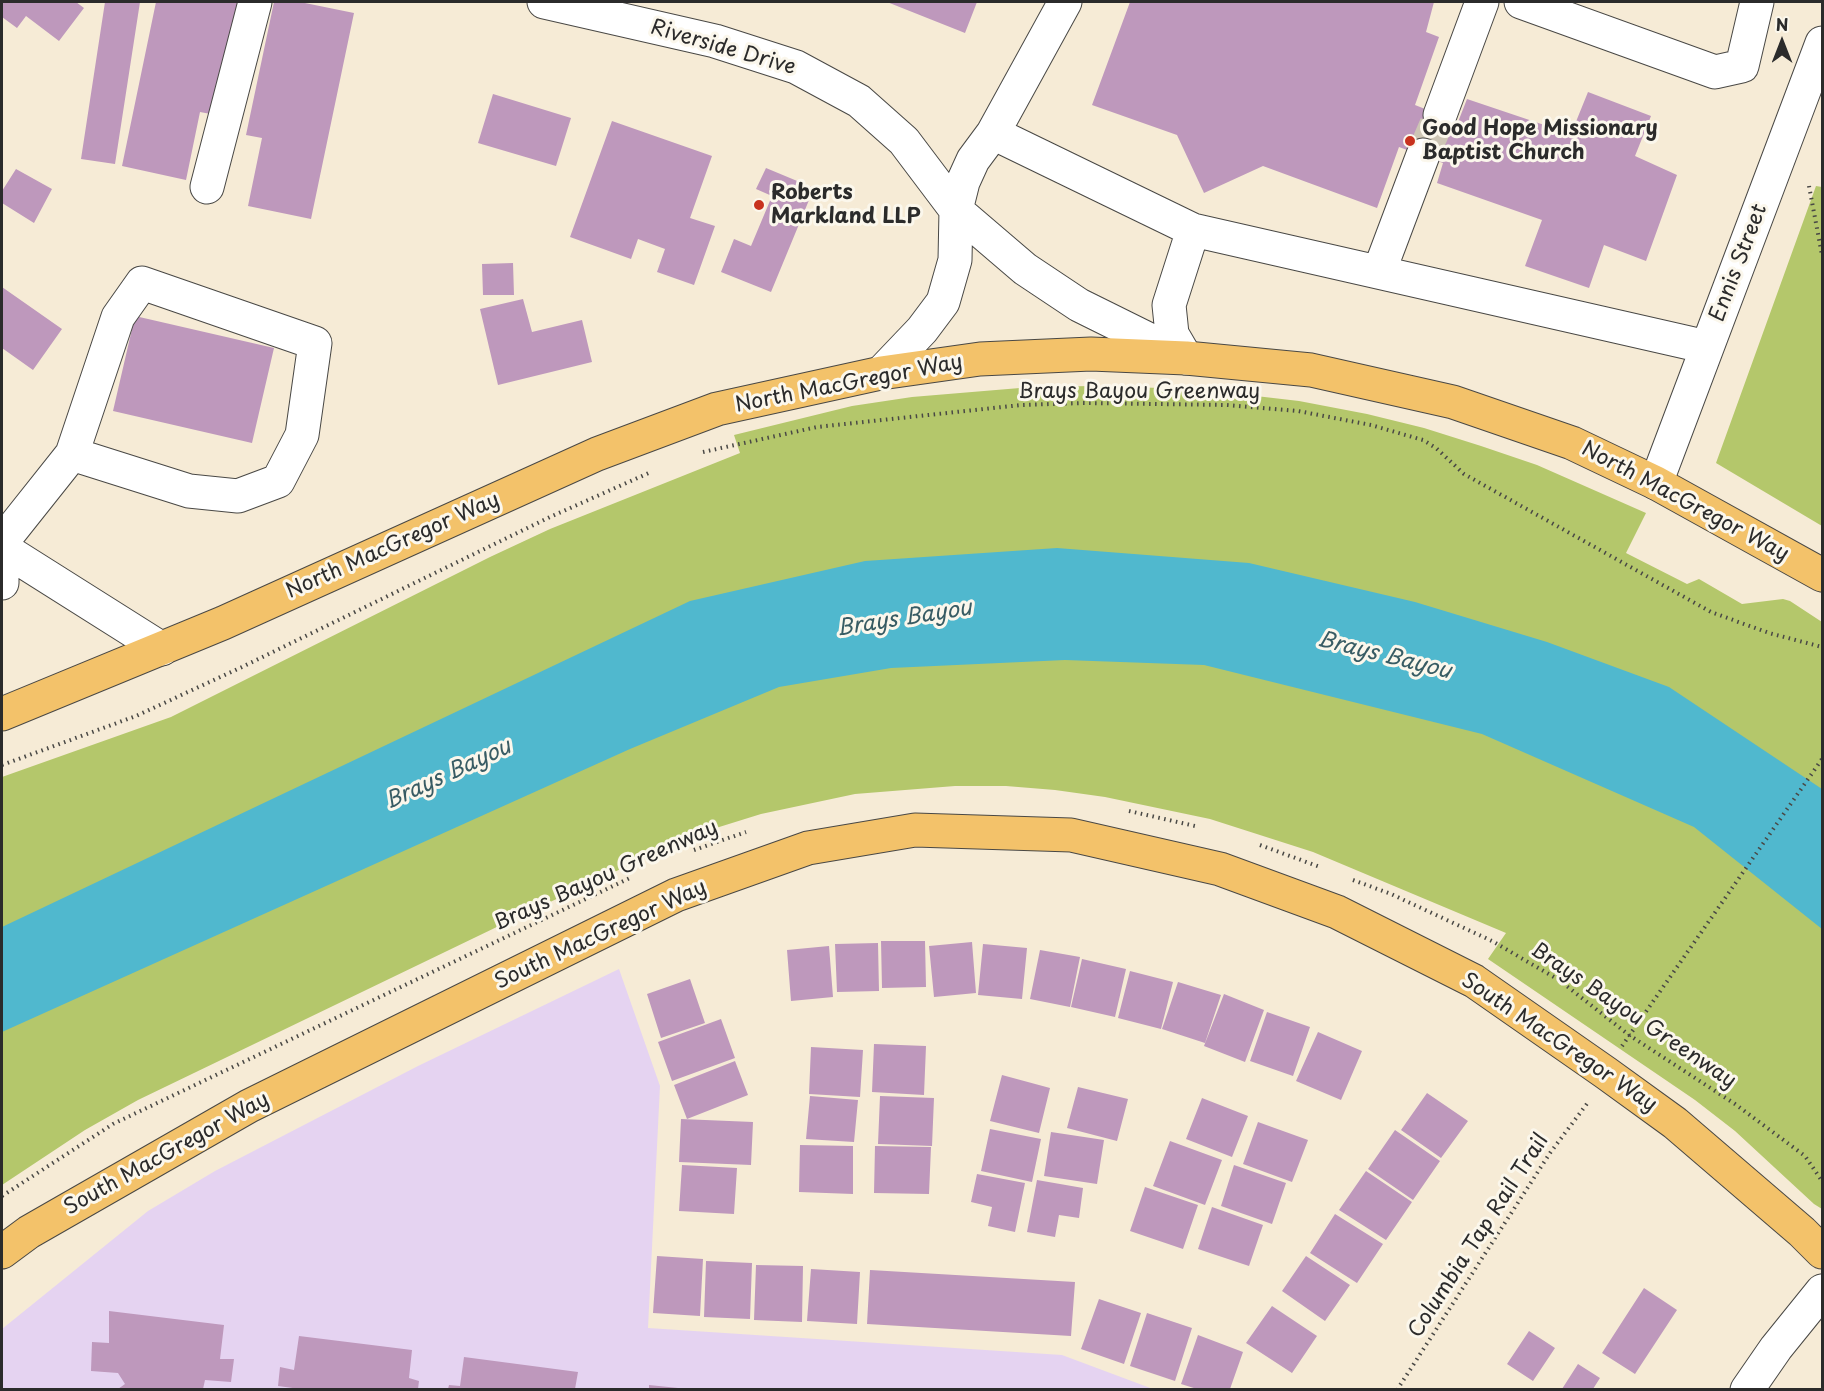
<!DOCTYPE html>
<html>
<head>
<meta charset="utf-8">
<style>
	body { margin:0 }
	#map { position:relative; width:1824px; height:1391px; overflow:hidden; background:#f6ebd6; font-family:"Playpen Sans",sans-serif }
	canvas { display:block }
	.frame { position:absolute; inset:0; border:3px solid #2b2b2b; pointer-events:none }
	.north { position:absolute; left:1752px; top:12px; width:60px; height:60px; -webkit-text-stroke:4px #fbf7ec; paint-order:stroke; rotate:0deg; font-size:16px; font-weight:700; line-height:24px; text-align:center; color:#2b2b2b }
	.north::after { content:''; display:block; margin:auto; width:21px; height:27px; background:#2b2b2b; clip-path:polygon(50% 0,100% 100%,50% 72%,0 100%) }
</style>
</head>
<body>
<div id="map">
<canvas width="1824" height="1391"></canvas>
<div class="frame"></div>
<div class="north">N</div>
</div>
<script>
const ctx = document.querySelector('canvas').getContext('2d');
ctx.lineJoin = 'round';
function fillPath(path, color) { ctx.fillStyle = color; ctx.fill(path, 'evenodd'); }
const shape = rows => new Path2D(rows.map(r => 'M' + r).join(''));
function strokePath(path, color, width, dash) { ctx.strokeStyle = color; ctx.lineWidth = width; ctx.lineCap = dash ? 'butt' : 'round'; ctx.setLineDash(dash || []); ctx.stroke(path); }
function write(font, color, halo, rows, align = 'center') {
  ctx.font = font + ' "Playpen Sans",sans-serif'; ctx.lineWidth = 6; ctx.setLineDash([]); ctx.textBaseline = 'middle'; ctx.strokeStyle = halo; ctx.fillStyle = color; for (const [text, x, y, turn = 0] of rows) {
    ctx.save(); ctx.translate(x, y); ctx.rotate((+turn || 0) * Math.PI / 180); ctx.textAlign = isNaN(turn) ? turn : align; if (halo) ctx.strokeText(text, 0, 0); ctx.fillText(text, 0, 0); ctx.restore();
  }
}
const built = shape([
	[619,969,660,1086,648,1328,1062,1355,1153,1389,2,1390,2,1329,148,1211,215,1171,418,1066]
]);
const green = shape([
	[1816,186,1822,187,1822,526,1716,463],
	[1092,386,1161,388,1230,393,1299,401,1367,414,1424,428,1481,446,1537,465,1646,513,1626,553,1687,584,1699,579,1742,604,1783,599,1790,601,1822,622,1822,1209,1814,1204,1735,1131,1695,1100,1488,959,1506,933,1313,852,1210,819,1105,797,1055,790,1006,786,955,786,855,794,761,814,716,828,670,846,503,924,138,1100,85,1130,2,1185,2,777,171,717,490,557,550,529,740,453,734,435,852,406,912,397,1032,387]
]);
const water = shape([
	[1057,548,1249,563,1415,602,1547,642,1669,687,1822,789,1822,929,1694,827,1482,734,1204,665,1065,660,891,668,779,687,630,749,2,1032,2,927,690,601,865,561]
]);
const building = shape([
	[2,2,76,2,84,8,59,41,26,16,17,28,2,17],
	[105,2,140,2,115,164,81,159],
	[156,2,240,2,216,115,200,112,186,180,122,166],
	[274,2,300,2,354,13,311,219,248,206,262,138,246,135],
	[887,2,977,2,965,33],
	[1130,2,1434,2,1426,32,1439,37,1415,105,1458,122,1467,99,1571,134,1588,92,1651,116,1635,156,1677,175,1646,261,1604,245,1589,288,1525,266,1542,220,1437,183,1443,163,1399,147,1377,208,1263,166,1204,193,1177,135,1092,105],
	[493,94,571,118,556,166,478,143],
	[612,121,712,156,690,218,715,226,694,285,657,272,665,249,638,239,631,259,570,237],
	[766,168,814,188,771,292,721,272,734,239,751,246,772,196,756,189],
	[16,169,52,189,34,223,2,203,2,191],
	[513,263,514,295,483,295,482,264],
	[2,287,62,329,33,370,2,348],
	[523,299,532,332,582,320,592,362,498,385,480,309],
	[135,316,274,348,252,443,113,411],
	[881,941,925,941,926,987,882,988],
	[972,942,976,993,934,997,929,946],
	[878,943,879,991,837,992,835,944],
	[983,944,1027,948,1022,999,978,995],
	[829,946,833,997,791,1001,787,950],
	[1040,950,1080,957,1070,1007,1030,999],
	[1082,959,1126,969,1115,1017,1071,1007],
	[1130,971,1173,982,1161,1029,1118,1018],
	[690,979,705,1023,661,1038,647,994],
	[1178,982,1221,995,1205,1043,1162,1029],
	[1224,994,1264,1010,1245,1062,1204,1046],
	[1267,1012,1310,1027,1293,1076,1250,1061],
	[721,1019,735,1058,672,1081,658,1042],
	[1318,1032,1362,1051,1341,1100,1296,1081],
	[874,1044,926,1046,924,1095,872,1092],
	[811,1047,863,1050,860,1097,809,1094],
	[735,1061,748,1095,687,1119,674,1085],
	[1002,1075,1050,1088,1039,1133,990,1121],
	[1078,1087,1128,1099,1117,1141,1067,1128],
	[1427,1093,1468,1121,1441,1158,1401,1130],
	[810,1096,858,1100,854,1142,806,1139],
	[880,1096,934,1098,932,1146,878,1144],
	[1202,1098,1248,1116,1232,1157,1186,1139],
	[681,1119,753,1122,751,1165,679,1162],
	[1258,1122,1308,1140,1292,1182,1243,1164],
	[990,1129,1041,1139,1032,1182,981,1171],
	[1395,1130,1440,1161,1413,1200,1368,1169],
	[1051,1132,1104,1140,1097,1184,1044,1176],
	[1170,1141,1222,1160,1205,1205,1153,1186],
	[800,1145,853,1146,853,1194,799,1192],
	[875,1146,931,1147,929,1194,874,1193],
	[682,1165,737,1168,734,1214,679,1211],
	[1234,1165,1286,1183,1272,1224,1221,1206],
	[1366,1171,1412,1202,1386,1240,1339,1210],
	[977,1174,1025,1183,1015,1232,988,1226,992,1207,971,1202],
	[1037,1180,1083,1188,1079,1218,1059,1215,1055,1237,1027,1232],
	[1145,1187,1198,1205,1183,1249,1130,1231],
	[1212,1207,1263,1225,1249,1266,1198,1249],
	[1335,1214,1383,1244,1357,1283,1310,1253],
	[657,1256,703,1259,700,1316,653,1313],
	[1306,1256,1350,1285,1325,1321,1282,1291],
	[706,1261,752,1263,750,1319,704,1317],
	[756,1265,803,1266,802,1322,754,1320],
	[811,1269,860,1272,857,1324,807,1321],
	[870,1270,1075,1282,1071,1336,867,1324],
	[1644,1288,1677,1310,1635,1374,1602,1353],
	[1099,1299,1141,1313,1124,1364,1081,1349],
	[1272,1306,1317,1336,1292,1373,1246,1343],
	[109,1311,224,1325,220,1359,234,1359,231,1382,205,1380,203,1389,118,1389,125,1384,118,1373,91,1371,92,1342,109,1343],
	[1147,1313,1192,1328,1175,1381,1130,1366],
	[1529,1331,1555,1348,1533,1381,1507,1364],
	[1198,1335,1243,1352,1230,1389,1197,1389,1181,1384],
	[299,1336,412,1350,409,1378,419,1381,418,1389,300,1389,278,1386,280,1367,294,1370],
	[464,1357,578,1372,575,1389,448,1389,449,1385,460,1386],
	[1578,1364,1600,1378,1593,1389,1562,1389],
	[649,1385,678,1388,678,1389,649,1389]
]);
const minorTunnel = shape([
	[1423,155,1440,115]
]);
const path = shape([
	[1809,186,1822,255],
	[703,452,817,427,1021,405,1083,403,1227,405,1298,411,1371,425,1423,440,1436,448,1464,474,1711,612,1769,633,1822,647],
	[2,765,136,716,242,667,550,517,651,472],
	[1129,811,1195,826],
	[1260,845,1320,867],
	[694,850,746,832],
	[1353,880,1391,894,1492,941,1559,980,1629,1035,1735,1104,1805,1156,1822,1181],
	[1622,1046,1822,759],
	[2,1196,113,1124,632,877],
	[1397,1390,1550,1153,1589,1101]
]);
const minor = shape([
	[544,2,715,41,796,67,859,101,904,141,956,210,1025,269,1079,305,1186,358],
	[1521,2,1715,72,1742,66,1757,2],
	[1440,115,1482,2],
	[993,133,1065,2],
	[207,187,255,2],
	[1379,272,1423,155],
	[1186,358,1172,334,1169,305,1193,230,1707,347],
	[881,373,922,330,943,302,955,260,956,210,963,182,973,160,993,133,1193,230],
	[1656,483,1822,43],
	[2,542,72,454,189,491,238,496,278,481,302,435,315,343,142,283,118,317,72,454],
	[2,548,162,649],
	[2,575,2,583],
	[1747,1390,1776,1348,1822,1291]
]);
const major = shape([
	[2,714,223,623,597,454,717,409,881,373,980,359,1091,354,1186,358,1311,370,1453,402,1572,443,1656,483,1822,575],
	[2,1252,29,1232,249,1106,676,895,808,848,915,830,1071,835,1220,869,1337,912,1474,981,1606,1073,1675,1123,1802,1232,1822,1252]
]);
const markers = [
	[1410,141,6,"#c8321e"],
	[759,205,6,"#c8321e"]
];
const streetNames = [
	["Riverside Drive",723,48,16],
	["Ennis Street",1739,263,-69],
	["North MacGregor Way",849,384,-11],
	["Brays Bayou Greenway",1139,392],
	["North MacGregor Way",1685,502,28],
	["North MacGregor Way",393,546,-24],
	["Brays Bayou Greenway",606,876,-24],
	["South MacGregor Way",601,935,-25],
	["Brays Bayou Greenway",1633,1016,34],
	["South MacGregor Way",1559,1043,34],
	["South MacGregor Way",167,1154,-29],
	["Columbia Tap Rail Trail",1479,1236,-57]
];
const poiNames = [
	["Good Hope Missionary",1422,129],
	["Baptist Church",1422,153],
	["Roberts",771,193],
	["Markland LLP",771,217]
];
const waterNames = [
	["Brays Bayou",904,619,-9],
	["Brays Bayou",1384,656,14],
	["Brays Bayou",448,775,-25]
];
fillPath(built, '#e5d3f1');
fillPath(green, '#b4c76b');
fillPath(water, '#50b8ce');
fillPath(building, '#be98bc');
strokePath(minorTunnel, '#cdc5b4', 33, [33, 16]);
strokePath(minor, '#494845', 35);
strokePath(major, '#494845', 35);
strokePath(path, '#494845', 4, [1.5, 4.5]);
strokePath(minor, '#fff', 33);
strokePath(major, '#f3c26a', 33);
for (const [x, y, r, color] of markers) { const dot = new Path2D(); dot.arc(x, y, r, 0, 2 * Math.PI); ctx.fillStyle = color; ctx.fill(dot); strokePath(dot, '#fbf7ec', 2); }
write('21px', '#2b2b2b', '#fbf7ec', streetNames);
write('bold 21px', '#2b2b2b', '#fbf7ec', poiNames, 'left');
write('italic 22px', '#385c64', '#fbf7ec', waterNames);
</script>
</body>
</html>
